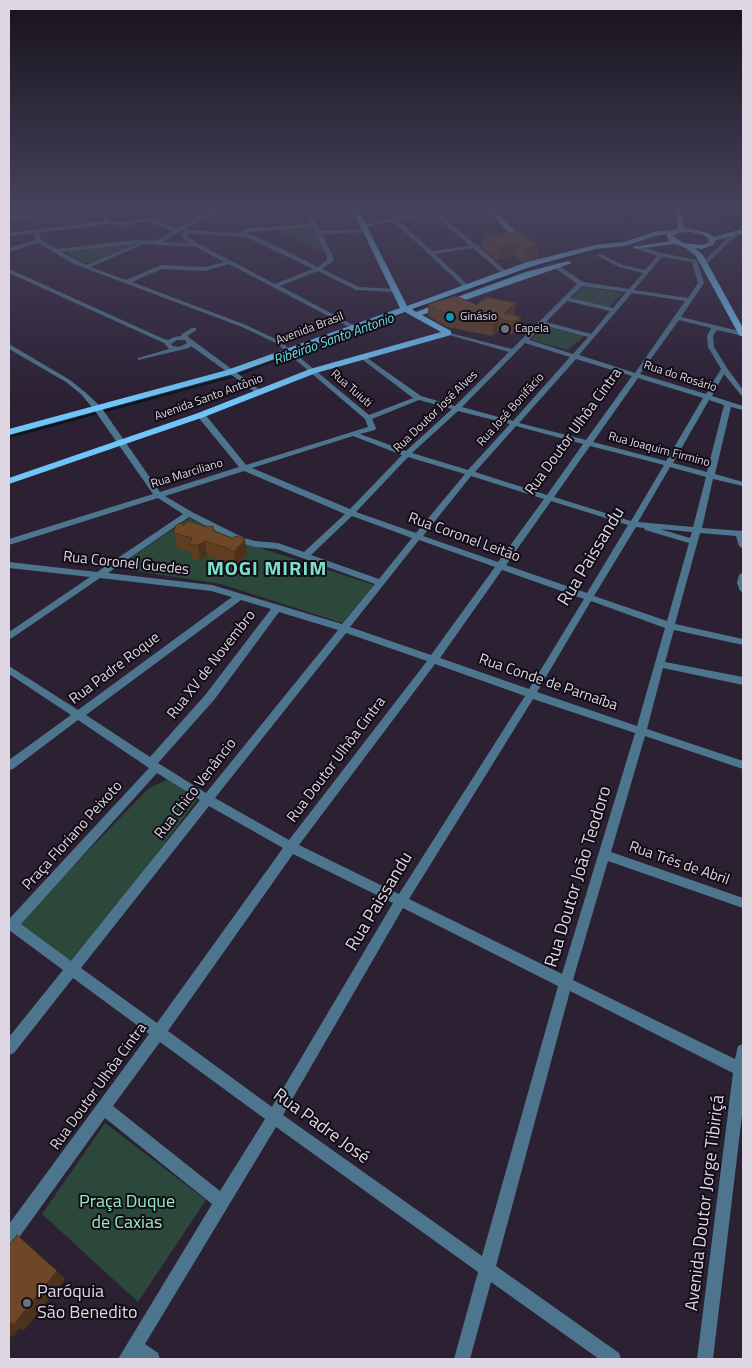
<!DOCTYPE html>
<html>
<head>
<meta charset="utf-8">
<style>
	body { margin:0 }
	#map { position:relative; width:752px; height:1368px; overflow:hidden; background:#2c2033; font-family:"Titillium Web",sans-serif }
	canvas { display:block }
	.frame { position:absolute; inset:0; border:10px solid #ded7e3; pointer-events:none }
</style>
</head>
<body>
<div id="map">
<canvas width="752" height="1368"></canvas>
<div class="frame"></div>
</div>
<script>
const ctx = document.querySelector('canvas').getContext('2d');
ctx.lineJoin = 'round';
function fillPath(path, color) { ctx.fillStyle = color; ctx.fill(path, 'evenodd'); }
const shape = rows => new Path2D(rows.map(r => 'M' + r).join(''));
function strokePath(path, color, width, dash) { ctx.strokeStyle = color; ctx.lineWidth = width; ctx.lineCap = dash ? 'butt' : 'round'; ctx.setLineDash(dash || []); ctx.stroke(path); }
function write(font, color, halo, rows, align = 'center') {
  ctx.font = font + ' "Titillium Web",sans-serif'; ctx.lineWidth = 4; ctx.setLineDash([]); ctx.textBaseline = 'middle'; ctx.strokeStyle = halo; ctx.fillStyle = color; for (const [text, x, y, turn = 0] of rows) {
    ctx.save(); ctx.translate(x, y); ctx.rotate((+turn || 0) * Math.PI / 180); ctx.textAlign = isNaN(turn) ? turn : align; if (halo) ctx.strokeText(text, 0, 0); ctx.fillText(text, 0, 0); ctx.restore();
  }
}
const green = shape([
	[305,227,313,229,324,253,274,229],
	[130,244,132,244,132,247,92,263,84,263,67,254,72,250],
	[583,286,622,293,609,308,571,299],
	[545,326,584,336,568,350,530,340],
	[189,518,251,545,374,585,342,623,221,584,116,568],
	[168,779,197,800,74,964,16,925,148,789],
	[105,1123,206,1200,138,1302,42,1214]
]);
const streamFar1 = shape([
	[310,347,545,263,607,249,619,238,632,214,639,211]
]);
const stream = shape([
	[9,437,235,376,314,346]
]);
const river = shape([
	[720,211,728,211,743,231,743,238,740,238,720,211]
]);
const minor = shape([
	[66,211,79,211,9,221,9,217,66,211],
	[99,211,103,211,110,221,124,222,147,218,159,211,164,211,153,219,176,229,210,211,216,211,211,214,267,211,265,213,206,217,187,228,189,230,237,233,249,228,310,224,302,211,307,211,321,231,368,229,369,230,366,232,322,234,333,257,333,261,322,269,359,287,395,289,398,291,397,292,356,290,318,271,280,286,355,326,356,327,353,329,229,264,205,271,162,269,132,282,246,325,280,341,369,415,413,398,359,357,359,355,363,355,421,396,455,406,509,352,446,334,446,332,512,349,577,284,554,267,554,265,558,265,583,282,629,289,643,273,619,267,596,255,601,254,623,265,645,270,657,256,633,248,633,246,635,245,662,253,697,260,704,283,681,317,743,332,743,336,717,330,713,336,714,347,727,368,743,390,743,396,741,395,724,374,712,396,743,406,743,410,731,407,715,474,743,482,743,486,713,479,702,528,743,531,743,549,739,546,736,536,700,533,675,624,743,639,743,645,674,630,665,662,743,677,743,685,663,668,647,729,743,761,743,769,645,736,611,852,743,898,743,908,608,861,573,980,735,1059,738,1046,743,1044,743,1107,713,1359,697,1359,733,1073,570,991,496,1266,619,1353,621,1359,599,1359,491,1282,470,1359,454,1359,478,1272,276,1127,145,1344,158,1353,160,1359,118,1359,212,1204,105,1118,15,1243,9,1245,9,1224,149,1034,73,978,14,1053,9,1055,9,1037,63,970,9,930,9,917,10,918,149,768,78,720,13,769,9,770,9,760,71,715,9,674,9,666,78,710,232,597,211,591,100,578,12,638,9,639,9,632,90,577,9,568,9,562,97,572,183,514,158,498,9,545,9,539,153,494,95,411,81,394,66,382,9,349,9,344,70,380,85,392,101,407,160,492,239,467,198,417,198,413,204,413,246,465,368,427,365,419,276,343,242,327,74,264,38,243,9,252,9,248,36,240,34,233,9,237,9,233,105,221,99,211],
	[148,221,172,232,155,241,134,240,57,249,41,240,39,233,108,224,124,226,148,221],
	[312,227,327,257,327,260,318,267,268,242,246,233,250,232,312,227],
	[183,230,184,232,181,237,190,243,162,242,183,230],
	[189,234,246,237,313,269,275,284,199,244,187,237,189,234],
	[137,244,86,265,61,252,134,244,137,244],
	[144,244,196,247,224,262,205,267,161,265,126,280,91,267,144,244],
	[662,257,692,262,698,283,688,298,634,290,662,257],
	[582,286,626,292,613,308,570,298,582,286],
	[632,293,685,301,635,373,579,355,632,293],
	[567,301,610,311,591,334,546,322,567,301],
	[679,320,711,328,707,336,708,347,721,369,706,394,640,374,679,320],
	[543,325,588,337,573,354,529,340,543,325],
	[525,343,570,357,513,421,462,407,525,343],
	[576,359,632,376,586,440,519,423,576,359],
	[638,378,703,398,666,461,593,442,638,378],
	[419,400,452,409,406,451,360,434,375,430,376,428,372,419,419,400],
	[709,400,724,405,707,472,673,463,709,400],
	[458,411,510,424,468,470,412,453,458,411],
	[516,426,583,444,547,495,475,472,516,426],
	[353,436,402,455,350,509,252,468,353,436],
	[590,446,664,465,631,521,554,497,590,446],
	[408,457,465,474,416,533,356,512,408,457],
	[670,467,706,477,693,527,638,522,670,467],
	[244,471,345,514,304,552,278,543,255,541,244,538,192,512,165,496,244,471],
	[471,476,544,499,498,562,423,536,471,476],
	[551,501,628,525,587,593,506,565,551,501],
	[352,516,412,538,379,579,311,555,352,516],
	[189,517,238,542,255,547,277,549,375,584,342,624,212,585,108,573,189,517],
	[636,527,644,528,645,530,689,543,667,621,594,596,636,527],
	[660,529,692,532,690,538,660,529],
	[419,540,495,567,431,655,350,627,419,540],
	[502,570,584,599,529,689,440,658,502,570],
	[241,600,271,609,206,694,150,757,86,715,241,600],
	[591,601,665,628,637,726,537,692,591,601],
	[279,612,338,630,206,793,158,763,214,700,279,612],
	[346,633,427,661,289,840,215,798,346,633],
	[435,664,525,696,399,894,299,845,435,664],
	[533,699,635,733,562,974,409,899,533,699],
	[157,773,200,800,71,961,21,924,157,773],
	[209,806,283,848,157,1023,81,968,209,806],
	[293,854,393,903,272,1107,168,1031,293,854],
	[403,908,558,986,482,1256,283,1115,403,908],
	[160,1042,265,1119,220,1191,113,1106,160,1042],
	[431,211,441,211,438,213,476,245,480,245,479,247,506,271,506,273,502,273,473,248,435,254,469,286,464,287,393,221,364,227,361,225,431,211],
	[433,214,470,246,432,251,398,220,433,214],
	[466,211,479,211,497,214,494,216,466,211],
	[743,231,743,235,737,236,730,241,709,262,705,262,705,260,726,239,733,234,743,231],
	[9,269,164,339,168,340,174,337,181,336,182,334,192,328,196,328,196,330,187,336,264,393,258,394,191,346,189,348,138,360,138,358,169,349,164,343,9,273,9,269],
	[177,340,185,340,187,343,179,347,173,346,171,344,177,340],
	[743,572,743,592,740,591,737,583,739,575,743,572]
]);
const major = shape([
	[353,211,359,211,407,306,527,262,595,245,624,242,654,232,678,229,676,211,682,211,684,228,708,233,714,237,743,229,743,233,716,240,713,245,702,249,695,248,703,255,743,328,743,337,739,335,696,256,686,248,675,244,636,249,633,247,670,241,667,237,667,234,655,236,625,246,595,249,533,266,412,309,416,312,526,272,568,261,572,263,422,315,451,331,451,335,316,373,204,417,9,484,9,478,198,413,310,369,441,332,405,312,233,374,9,435,9,429,227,370,400,308,353,211],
	[690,232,704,235,709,240,708,243,702,245,683,243,673,236,678,233,690,232],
	[489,211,495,211,526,242,526,244,522,244,513,237,489,211]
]);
const wall = shape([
	[483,236,539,246,537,258,522,263,515,256,497,260,482,248],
	[428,304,477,305,514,314,514,315,521,317,520,328,512,334,498,331,492,336,447,327,428,316],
	[214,531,232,538,247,554,236,567,232,566,231,564,207,556,200,560,192,560,191,552,177,548,174,533],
	[17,1235,65,1279,24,1330,19,1328,13,1337,9,1334]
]);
const shadedWall = shape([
	[516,244,515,256,497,260,499,247],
	[539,246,537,258,522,263,524,250],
	[516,303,514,314,507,321,504,313],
	[521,317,520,328,512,334,513,322],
	[499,319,498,331,492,336,493,325],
	[245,539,247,554,236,567,234,552],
	[205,541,207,556,200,560,198,545],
	[17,1235,65,1279,24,1330,14,1324],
	[9,1322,19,1328,13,1337,9,1334]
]);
const building = shape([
	[519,231,539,246,524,250,516,244,499,247,483,236,519,231],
	[456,296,477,305,486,297,516,303,504,313,521,317,513,322,499,319,493,325,448,315,428,304,456,296],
	[188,521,206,527,213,526,214,531,232,538,236,536,245,539,234,552,229,550,230,549,205,541,198,545,189,545,192,538,174,533,175,526,180,523,184,525,188,521],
	[17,1235,57,1271,14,1324,9,1322,9,1245,17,1235]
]);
const markers = [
	[450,317,5,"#0f9aa8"],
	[505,329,5,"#6b7280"],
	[27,1303,5,"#6b7280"]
];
const farPoinames = [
	["Ginásio",460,317],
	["Capela",515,329]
];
const farStreetnames = [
	["Avenida Brasil",310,329,-21],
	["Rua do Rosário",680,377,18],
	["Rua Tuiuti",351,389,41],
	["Avenida Santo Antônio",209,398,-20],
	["Rua José Bonifácio",511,410,-48],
	["Rua Doutor José Alves",436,412,-44],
	["Rua Joaquim Firmino",659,450,15],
	["Rua Marciliano",187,474,-17]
];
const farWaternames = [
	["Ribeirão Santo Antonio",334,340,-20]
];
const streetNames = [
	["Rua Doutor Ulhôa Cintra",574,432,-54],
	["Rua Coronel Leitão",464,538,20],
	["Rua Coronel Guedes",126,564,6],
	["Rua XV de Novembro",212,665,-52],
	["Rua Padre Roque",115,669,-37],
	["Rua Conde de Parnaíba",548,683,19],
	["Rua Doutor Ulhôa Cintra",337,760,-53],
	["Rua Chico Venâncio",196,789,-52],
	["Praça Floriano Peixoto",73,836,-48],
	["Rua Três de Abril",679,864,19],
	["Rua Doutor Ulhôa Cintra",99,1087,-54]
];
const nearStreetnames = [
	["Rua Paissandu",592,557,-59],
	["Rua Doutor João Teodoro",579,877,-73],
	["Rua Paissandu",380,902,-59],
	["Rua Padre José",321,1127,36],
	["Avenida Doutor Jorge Tibiriçá",706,1203,-83]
];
const nearParknames = [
	["Praça Duque",127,1203],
	["de Caxias",127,1224]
];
const nearPoinames = [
	["Paróquia",37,1293],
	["São Benedito",37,1314]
];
const districtNames = [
	["MOGI MIRIM",267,570]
];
fillPath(green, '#2b483a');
strokePath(streamFar1, '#03181a', 1);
strokePath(stream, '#03181a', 2);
fillPath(river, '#03181a');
fillPath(minor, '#4e758e');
fillPath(major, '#6fc5f8');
fillPath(wall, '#5e3d21');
fillPath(shadedWall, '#4c321b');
fillPath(building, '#6d4726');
strokePath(building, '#4c321b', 1);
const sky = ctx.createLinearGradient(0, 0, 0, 402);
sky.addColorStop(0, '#18121c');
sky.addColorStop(0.52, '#45425b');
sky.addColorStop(1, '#45425b00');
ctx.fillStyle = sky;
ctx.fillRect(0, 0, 752, 402);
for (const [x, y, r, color] of markers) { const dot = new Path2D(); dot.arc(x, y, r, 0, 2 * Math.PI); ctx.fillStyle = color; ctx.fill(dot); strokePath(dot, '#110c15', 2); }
write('12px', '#ded7e3', '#110c15', farPoinames, 'left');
write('12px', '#ded7e3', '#110c15', farStreetnames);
write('italic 14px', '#6edbe2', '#110c15', farWaternames);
write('15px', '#ded7e3', '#110c15', streetNames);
write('18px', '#ded7e3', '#110c15', nearStreetnames);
write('18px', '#97ebc1', '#110c15', nearParknames);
write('18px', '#ded7e3', '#110c15', nearPoinames, 'left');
ctx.letterSpacing = '1px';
write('bold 20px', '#7cdfc7', '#110c15', districtNames);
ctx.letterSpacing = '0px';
</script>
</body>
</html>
